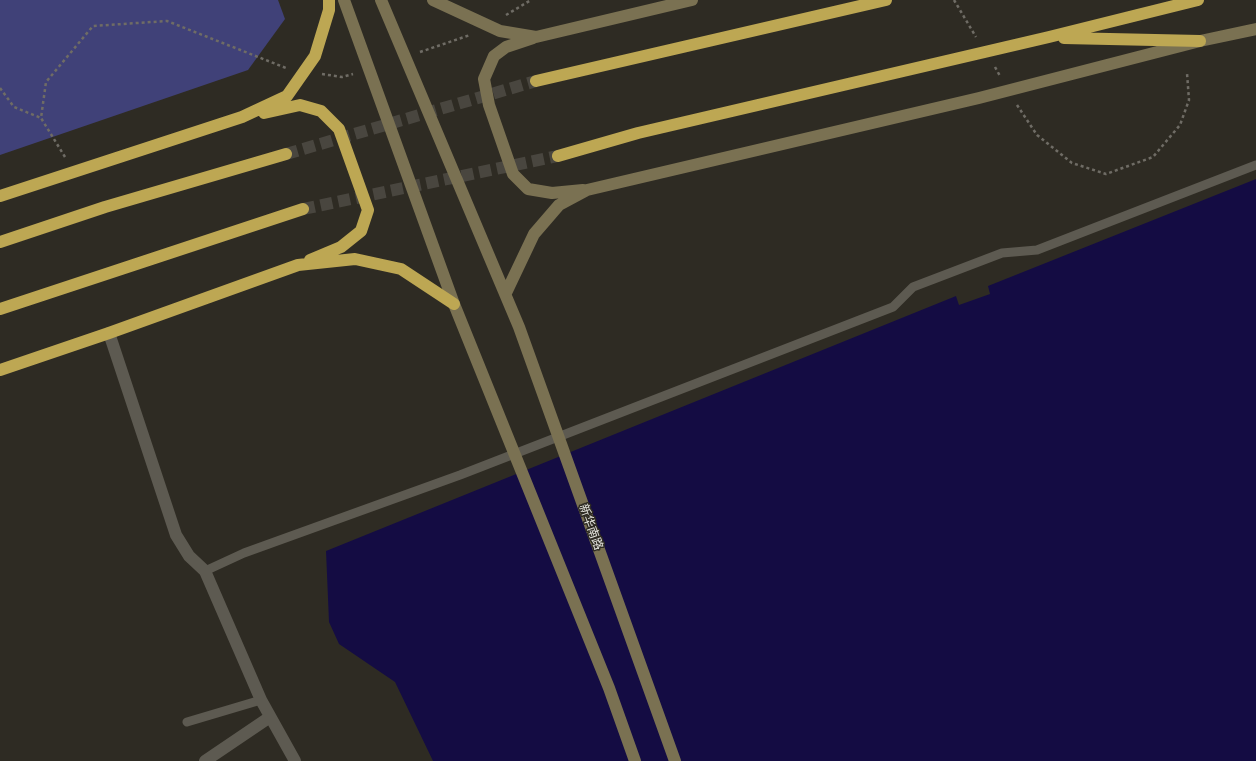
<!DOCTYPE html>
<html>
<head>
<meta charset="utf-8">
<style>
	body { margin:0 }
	canvas { display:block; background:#2e2b23 }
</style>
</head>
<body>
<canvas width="1256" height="761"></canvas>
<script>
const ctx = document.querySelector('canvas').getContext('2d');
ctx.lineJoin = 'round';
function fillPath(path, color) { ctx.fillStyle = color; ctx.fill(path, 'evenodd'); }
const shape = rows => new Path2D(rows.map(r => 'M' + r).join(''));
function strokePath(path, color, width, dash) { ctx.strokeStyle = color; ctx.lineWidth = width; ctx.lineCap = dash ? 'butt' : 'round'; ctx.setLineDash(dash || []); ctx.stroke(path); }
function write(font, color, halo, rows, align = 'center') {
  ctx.font = font + ' Lato,"Noto Sans SC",sans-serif'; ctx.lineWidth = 3; ctx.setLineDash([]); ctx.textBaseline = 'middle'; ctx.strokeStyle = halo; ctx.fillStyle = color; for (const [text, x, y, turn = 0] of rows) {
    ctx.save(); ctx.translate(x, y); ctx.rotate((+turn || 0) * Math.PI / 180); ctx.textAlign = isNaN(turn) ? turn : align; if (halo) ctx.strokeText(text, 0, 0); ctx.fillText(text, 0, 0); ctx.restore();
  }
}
const green = shape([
	[0,0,278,0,285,19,248,70,0,155]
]);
const water = shape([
	[1256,179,1256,761,433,761,395,682,339,644,329,622,326,551,956,296,959,305,990,294,988,286]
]);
const secondaryTunnel = shape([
	[303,209,558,156]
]);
const highwayTunnel = shape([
	[286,154,536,81]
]);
const path = shape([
	[954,0,976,37],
	[506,15,531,0],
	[420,52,470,35],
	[995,67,1000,76],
	[322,74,342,77,353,74],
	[0,88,14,107,41,118],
	[1017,105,1037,135,1072,163,1106,174,1153,157,1180,125,1189,100,1187,73],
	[65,157,41,118,46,82,93,26,167,21,286,68]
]);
const lane = shape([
	[205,571,244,553,460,475,893,307,913,287,1002,253,1037,250,1256,165],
	[187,722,261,700]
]);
const street = shape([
	[109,333,176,535,189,556,205,571,261,700,295,761],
	[205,761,270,717]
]);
const secondary = shape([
	[344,0,454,304,609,688,635,761],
	[381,0,519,327,675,761],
	[433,0,500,31,536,37,692,0],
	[533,38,506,47,494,56,484,79,489,105,513,174,528,189,552,193,583,190],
	[506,293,534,234,559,205,587,190,979,98,1200,41,1256,29]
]);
const highway = shape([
	[1064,38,1200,41],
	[536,81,886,0],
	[264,113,300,105,321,111,339,129,368,210,361,231,341,247,310,260],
	[558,156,638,133,1049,37,1198,0],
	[0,196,242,117,287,96,315,56,329,10,329,0],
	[0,242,105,207,286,154],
	[0,309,303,209],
	[0,370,109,333,298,265,355,259,401,269,454,304]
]);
const streetNames = [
	["新华南路",591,527,70]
];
fillPath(green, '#404178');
fillPath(water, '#140c43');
strokePath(secondaryTunnel, '#49463f', 12, [12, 6]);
strokePath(highwayTunnel, '#49463f', 12, [12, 6]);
strokePath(path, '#6f6c65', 2.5, [3, 3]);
strokePath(lane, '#5d5a51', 9);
strokePath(street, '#5d5a51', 12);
strokePath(secondary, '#7a7152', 12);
strokePath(highway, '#bda753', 12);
write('12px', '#e3e2dc', '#2e2b23', streetNames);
</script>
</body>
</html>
